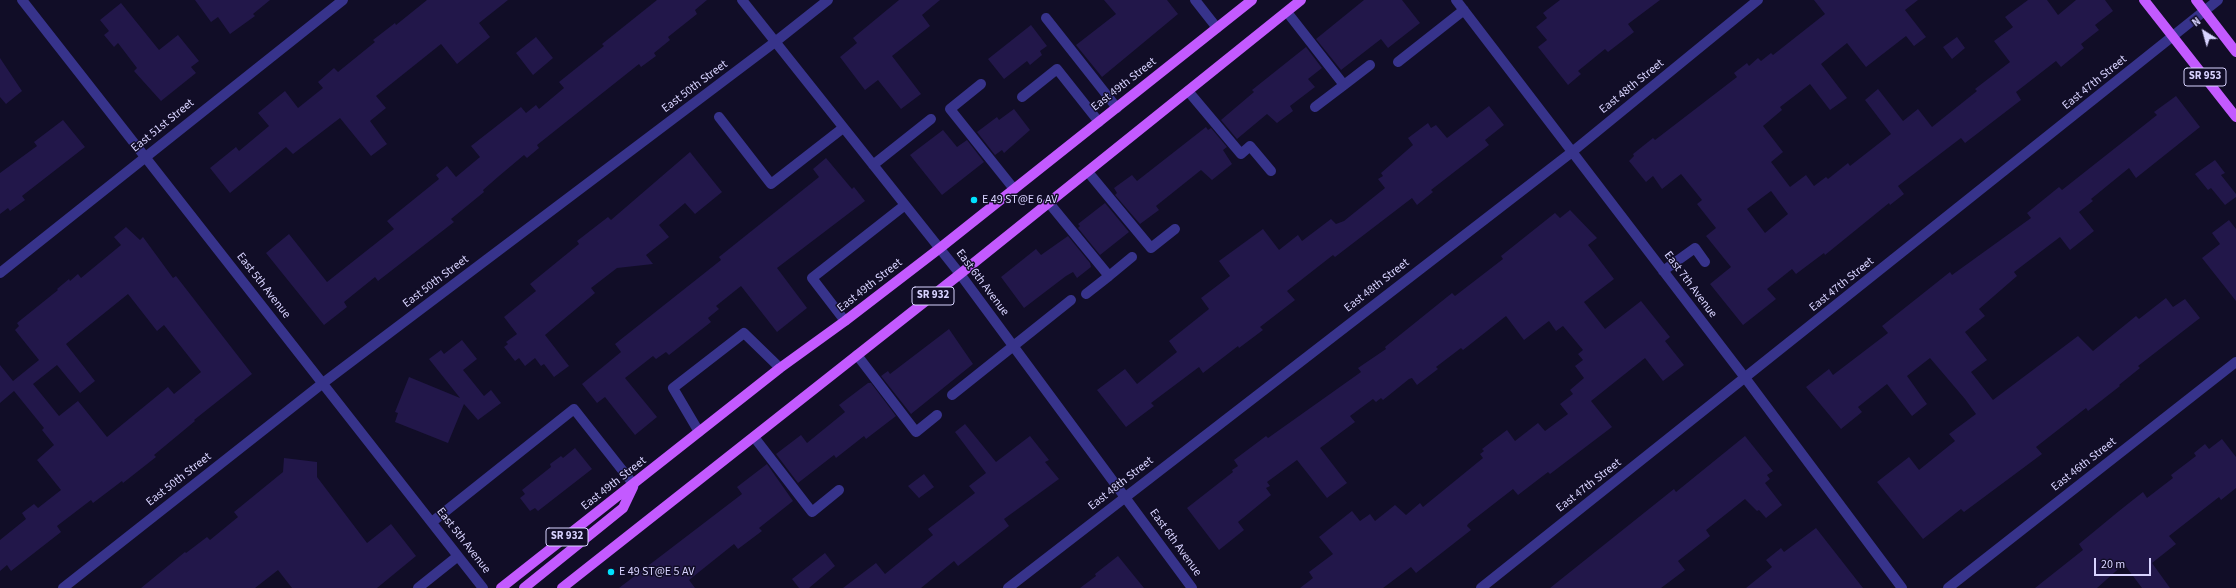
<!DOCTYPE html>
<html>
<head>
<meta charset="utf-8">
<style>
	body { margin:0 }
	#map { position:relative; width:2236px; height:588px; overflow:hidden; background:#110d27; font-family:"Source Sans 3",sans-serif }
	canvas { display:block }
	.north { position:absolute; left:2184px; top:12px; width:40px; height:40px; -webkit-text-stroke:3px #110d27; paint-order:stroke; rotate:323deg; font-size:11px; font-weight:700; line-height:16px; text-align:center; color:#d8d3ff }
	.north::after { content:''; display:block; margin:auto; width:14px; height:18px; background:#d8d3ff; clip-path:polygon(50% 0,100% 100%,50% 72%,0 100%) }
	.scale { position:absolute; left:2094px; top:558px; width:57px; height:18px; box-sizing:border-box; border:2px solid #d8d3ff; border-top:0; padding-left:5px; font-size:12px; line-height:14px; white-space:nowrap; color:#d8d3ff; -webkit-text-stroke:3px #110d27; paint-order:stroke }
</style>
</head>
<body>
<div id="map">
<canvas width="2236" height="588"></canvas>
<div class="north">N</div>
<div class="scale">20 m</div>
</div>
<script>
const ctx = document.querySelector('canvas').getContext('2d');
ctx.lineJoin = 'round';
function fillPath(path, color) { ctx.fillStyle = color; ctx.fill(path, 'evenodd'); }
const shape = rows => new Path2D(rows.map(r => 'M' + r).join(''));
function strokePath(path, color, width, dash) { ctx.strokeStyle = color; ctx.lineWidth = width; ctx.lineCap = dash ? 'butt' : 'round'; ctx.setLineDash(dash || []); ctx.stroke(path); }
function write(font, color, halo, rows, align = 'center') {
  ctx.font = font + ' "Source Sans 3",sans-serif'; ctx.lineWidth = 3; ctx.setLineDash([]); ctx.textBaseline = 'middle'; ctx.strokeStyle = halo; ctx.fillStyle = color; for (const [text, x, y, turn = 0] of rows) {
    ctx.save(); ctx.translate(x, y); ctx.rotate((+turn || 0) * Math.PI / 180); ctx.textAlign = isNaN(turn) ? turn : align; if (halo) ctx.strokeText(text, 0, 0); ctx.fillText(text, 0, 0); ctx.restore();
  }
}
const building = shape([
	[195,0,270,0,253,14,255,16,230,34,218,17,211,22],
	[427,0,508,0,479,23,490,37,457,64,441,44,376,96,386,108,370,121,387,144,371,156,340,118,293,154,286,147,230,193,210,168,236,147,239,151,269,126,258,113,285,91,298,108,323,88,318,82,334,68,338,72,375,42,373,40,395,23,396,25],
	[657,0,707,0,695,10,697,14,668,37,670,40,654,53,656,56,641,67,639,64,537,145,539,148,527,158,524,155,499,176,483,190,484,192,451,219,454,222,378,281,375,277,344,302,347,307,324,325,266,253,289,234,327,282,394,229,387,221,439,179,436,175,447,166,456,177,480,157,471,146,521,107,526,113,536,105,539,109,564,88,559,82,604,46,602,44],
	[899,0,940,0,922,15,930,26,892,56,921,94,901,109,878,80,865,90,840,57,857,43,853,38],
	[1104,0,1167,0,1178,14,1102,77,1076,45,1116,14],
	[1364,0,1402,0,1420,23,1388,48,1381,39,1341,70,1316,39],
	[1560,0,1660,0,1628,24,1634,32,1608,52,1605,49,1578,71,1581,74,1568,85,1538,47,1547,40,1536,27,1547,18,1543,13],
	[1814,0,1918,0,1905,10,1926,37,1914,46,1906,36,1866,67,1847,43,1821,64,1847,98,1830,110,1810,84,1780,107,1782,110,1763,126,1783,152,1771,162,1790,187,1806,175,1814,186,1826,177,1828,179,1848,163,1850,166,1891,134,1865,100,1878,89,1903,121,1918,109,1932,127,1977,91,1975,89,2010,62,1994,41,2013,27,2005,17,2028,0,2047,0,2058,15,2076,0,2105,0,2113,11,2095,25,2099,30,2081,44,2084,48,2061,67,2056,61,2016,92,2021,100,1965,143,1961,138,1898,186,1904,194,1890,205,1889,203,1825,255,1824,253,1796,274,1792,269,1767,289,1776,299,1743,325,1710,284,1731,267,1706,236,1716,228,1697,204,1702,200,1681,174,1662,189,1653,176,1646,182,1629,161,1634,156,1633,154,1653,138,1655,140,1737,77,1734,73,1747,63,1749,66,1758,58,1761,61,1771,53,1773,55,1825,14],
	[1771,191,1788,214,1765,233,1747,209],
	[121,3,159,50,178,35,199,61,191,67,196,73,161,101,134,71,137,68,118,43,114,47,104,35,109,31,100,20],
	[1031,25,1047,46,1040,51,1042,55,1030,65,1027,61,1004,79,988,59],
	[536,37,553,58,533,75,516,53],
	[1957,37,1965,48,1952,59,1943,47],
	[1306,47,1322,68,1308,79,1315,87,1290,106,1293,111,1277,123,1267,114,1237,139,1221,120,1254,92,1252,90],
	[0,58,22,91,6,104,0,97],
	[2176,96,2200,127,2136,178,2129,168,2091,199,2093,201,2079,212,2094,231,2070,250,2060,237,2014,272,2017,276,1979,309,1985,316,1965,332,1987,360,1971,372,1993,400,2078,336,2093,351,2136,316,2139,319,2166,298,2173,307,2185,299,2200,318,2138,366,2140,368,2119,385,2120,386,2088,411,2086,408,2036,447,2042,454,1964,512,1961,509,1923,539,1877,482,1909,457,1919,470,1955,441,1949,434,1976,414,1965,399,1930,358,1907,376,1927,404,1912,416,1887,384,1858,407,1862,412,1841,429,1806,387,1829,369,1833,375,1888,333,1882,326,1950,272,1952,275,2031,218,2027,213,2059,187,2062,190,2157,115,2154,112],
	[1489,106,1504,125,1485,140,1489,145,1431,190,1433,192,1417,205,1412,198,1335,257,1333,255,1287,291,1295,300,1260,327,1263,330,1239,348,1238,346,1203,373,1199,367,1151,403,1154,406,1126,427,1097,390,1125,369,1137,384,1177,352,1169,341,1209,309,1201,298,1230,276,1219,261,1263,229,1279,250,1298,235,1302,241,1331,219,1336,224,1344,221,1385,188,1378,179,1383,176,1381,173,1413,145,1408,138,1428,123,1431,128,1436,125,1447,138],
	[1014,109,1030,130,1004,153,1002,150,995,155,977,132,997,117,999,120],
	[63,120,85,147,22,196,25,200,10,211,8,208,0,214,0,173,37,146,34,142],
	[1206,127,1208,130,1211,128,1227,147,1223,150,1232,164,1212,180,1201,170,1156,206,1159,210,1140,224,1115,195,1117,193,1114,188,1132,175,1137,181],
	[943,130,957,147,967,140,984,162,942,195,910,155],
	[690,152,722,192,695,214,685,203,659,225,669,237,646,255,653,264,617,268,591,288,595,293,545,335,569,366,554,377,544,364,541,366,535,358,525,366,519,358,515,361,504,347,508,344,506,342,517,334,504,317,536,291,530,284,579,244,577,241,608,217,611,220],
	[826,158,852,189,854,187,865,201,777,268,807,308,777,332,741,286,716,306,719,309,708,318,711,322,669,355,666,352,656,359,653,356,625,378,657,417,635,435,605,397,597,403,582,384,621,352,615,344,721,260,719,257,819,177,813,169],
	[2215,160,2225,173,2221,175,2236,194,2236,197,2225,205,2211,188,2208,190,2195,174],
	[1105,203,1129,232,1100,255,1078,228,1080,226,1078,224],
	[1570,210,1597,238,1588,245,1614,279,1584,302,1605,329,1641,301,1670,337,1665,341,1684,365,1663,381,1645,358,1591,401,1612,427,1550,474,1548,472,1518,495,1513,489,1468,524,1467,526,1471,530,1416,573,1411,567,1383,588,1300,588,1313,578,1309,572,1333,554,1319,537,1352,511,1360,521,1370,514,1375,521,1395,505,1406,515,1420,503,1423,507,1483,458,1480,454,1484,451,1482,449,1507,430,1515,441,1538,423,1545,431,1568,414,1560,404,1573,394,1570,390,1584,378,1575,366,1583,360,1578,354,1583,350,1563,326,1556,331,1549,321,1524,340,1506,316,1463,350,1461,348,1436,367,1438,369,1417,385,1412,378,1409,379,1383,400,1381,398,1376,402,1373,399,1350,416,1355,422,1320,448,1347,483,1327,498,1297,460,1267,482,1270,486,1266,488,1271,495,1238,522,1244,530,1219,550,1187,508,1233,472,1232,470,1238,466,1234,460,1266,436,1268,438,1361,372,1358,368,1386,349,1385,347,1452,293,1455,296,1503,259,1501,256,1555,213,1560,218],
	[2229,220,2236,229,2236,301,2202,258,2220,244,2212,233],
	[126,227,140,240,143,237,173,278,176,276,252,374,194,420,195,421,154,455,156,457,123,483,122,481,93,503,91,500,57,526,61,532,11,571,7,565,0,571,0,540,26,519,22,513,34,504,38,508,61,490,37,460,54,445,42,430,44,428,14,391,0,403,0,365,13,381,39,360,15,330,19,326,17,323,58,290,57,289,69,279,70,281,78,274,81,278,121,245,114,237],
	[128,294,157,331,164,325,201,372,174,394,168,387,107,437,78,401,59,416,33,384,57,365,80,393,95,381,66,344],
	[1068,236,1090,263,1091,267,1077,278,1073,272,1066,276,1024,308,1001,277,1036,249,1041,255],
	[949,329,973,364,911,414,881,376,888,371,890,374],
	[462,340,477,359,463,370,484,396,491,390,501,403,478,420,464,404,448,443,395,422,398,413,395,412,409,377,460,398,429,359,441,350,444,354],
	[868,383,871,383,896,416,866,439,864,436,836,458,834,455,798,483,776,454,801,435,807,443,845,412,839,405],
	[965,424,996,462,1030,436,1049,460,1045,462,1059,479,1004,519,1009,526,958,566,954,561,921,588,843,588,876,563,885,574,933,535,928,529,975,493,969,486,986,473,955,432],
	[1745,436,1773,471,1767,475,1770,479,1765,483,1782,505,1766,518,1759,510,1757,511,1745,499,1706,530,1710,536,1678,561,1685,570,1661,588,1550,588,1674,489,1676,492],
	[2222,439,2236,457,2236,488,2221,500,2219,497,2169,536,2176,544,2152,563,2170,588,2142,588,2124,564,2097,588,2035,588,2083,550,2079,544,2119,511,2143,492,2147,498,2173,478,2171,475,2196,456,2194,453,2205,444,2209,449],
	[575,448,592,469,538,511,535,508,530,511,520,498,525,494,522,490,551,467,550,464,561,456,563,458],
	[284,458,317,462,317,477,367,543,391,524,416,556,377,588,292,588,278,570,255,588,141,588,185,552,186,553,207,537,210,540,238,517,234,512,283,472],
	[767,464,793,501,759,528,762,531,738,549,734,544,689,580,695,588,619,588,742,494,737,487],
	[924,474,934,487,919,498,908,486],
	[1816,528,1863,588,1746,588,1772,567,1766,560,1781,548,1784,552],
	[825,553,835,566,809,588,799,588,792,579],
	[1118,556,1144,588,1080,588,1096,576,1095,574]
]);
const minor = shape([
	[22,0,483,588],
	[742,0,960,274,1192,588],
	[1195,0,1217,28],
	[1456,0,1746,379,1902,588],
	[1287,12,1344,85,1370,65],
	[1046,18,1117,108],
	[1398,62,1464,10],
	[981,84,950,109,1014,189],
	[1188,91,1241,154,1250,146,1271,171],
	[1022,97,1057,69,1099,122],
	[1315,107,1344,85],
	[719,117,771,184,843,128],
	[873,165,931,119],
	[1088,172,1151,248,1175,229],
	[1049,203,1109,276,1132,257],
	[1663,271,1695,248,1705,262],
	[0,273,343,0],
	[1086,294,1109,276],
	[845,321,812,278,905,205],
	[857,355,916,432,937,415],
	[952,395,1071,300],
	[699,432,673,388,744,333,780,368],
	[754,437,812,512,839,490],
	[432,522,574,409,634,485],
	[63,588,323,383,775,42,828,0],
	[418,588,458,556],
	[1008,588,1572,152,1758,0],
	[1481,588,2218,0],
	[1948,588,2236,362]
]);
const major = shape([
	[2144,0,2236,117],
	[2196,0,2236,52],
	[501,588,780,368,845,321,940,248,1252,0],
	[524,588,623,508,633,487],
	[562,588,960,274,1301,0]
]);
const markers = [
	[974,200,4,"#00e2fe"],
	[611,572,4,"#00e2fe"]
];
const shields = [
	[2205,77,42],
	[933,296,42],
	[567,537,42]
];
const shieldNames = [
	["SR 953",2205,77],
	["SR 932",933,296],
	["SR 932",567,537]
];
const streetNames = [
	["East 47th Street",2095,83,-39],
	["East 49th Street",1124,85,-38],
	["East 50th Street",695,87,-37],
	["East 48th Street",1632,87,-39],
	["East 51st Street",163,126,-39],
	["East 50th Street",436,282,-37],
	["East 6th Avenue",982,283,53],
	["East 7th Avenue",1690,285,53],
	["East 47th Street",1842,285,-39],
	["East 5th Avenue",263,286,52],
	["East 49th Street",870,286,-38],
	["East 48th Street",1377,286,-38],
	["East 46th Street",2084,465,-38],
	["East 50th Street",179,480,-38],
	["East 49th Street",614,484,-38],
	["East 48th Street",1121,484,-38],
	["East 47th Street",1589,486,-38],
	["East 5th Avenue",463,541,52],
	["East 6th Avenue",1175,543,54]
];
const poiNames = [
	["E 49 ST@E 6 AV",982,200],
	["E 49 ST@E 5 AV",619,572]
];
fillPath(building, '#22174a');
strokePath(minor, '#37338b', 10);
strokePath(major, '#c35aff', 10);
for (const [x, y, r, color] of markers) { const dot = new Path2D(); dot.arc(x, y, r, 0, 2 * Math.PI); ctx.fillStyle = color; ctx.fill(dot); strokePath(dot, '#110d27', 1.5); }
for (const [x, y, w] of shields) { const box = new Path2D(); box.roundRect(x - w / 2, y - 9, w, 18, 3); ctx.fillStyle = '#110d27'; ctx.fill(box); strokePath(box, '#d8d3ff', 1); }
write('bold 11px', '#d8d3ff', null, shieldNames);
write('12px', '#d8d3ff', '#110d27', streetNames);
write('12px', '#d8d3ff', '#110d27', poiNames, 'left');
</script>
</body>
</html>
